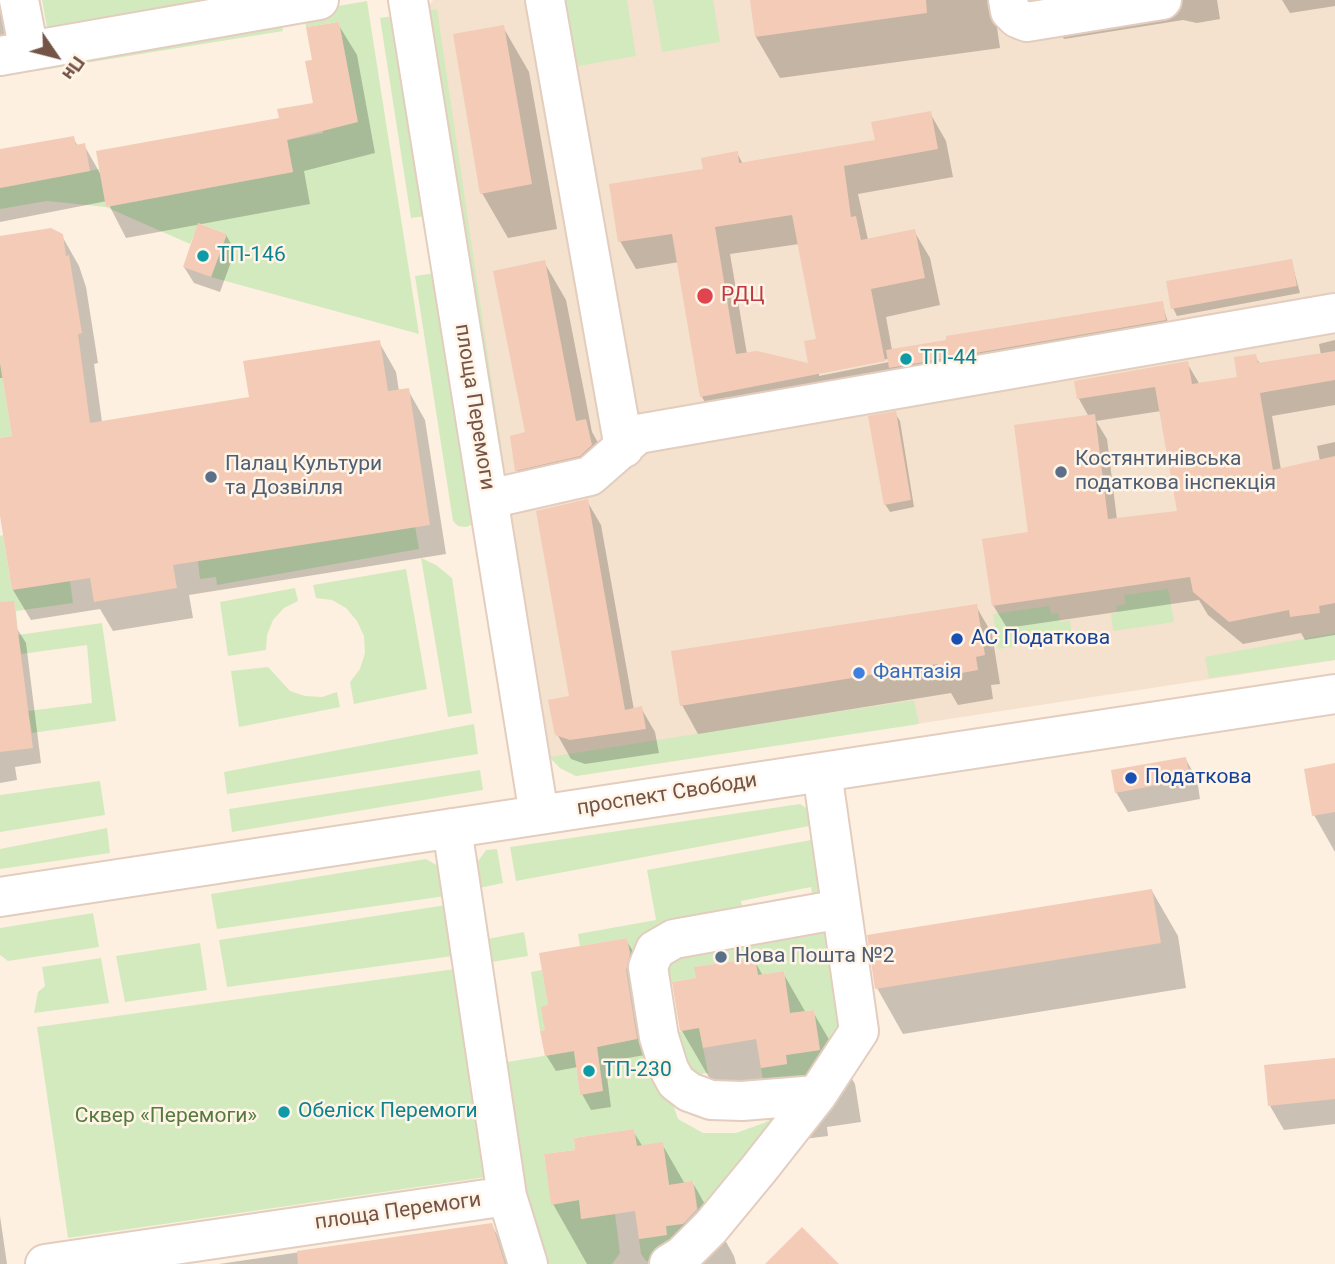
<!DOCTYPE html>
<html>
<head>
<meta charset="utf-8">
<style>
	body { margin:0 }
	#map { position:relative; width:1335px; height:1264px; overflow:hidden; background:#fdf0e0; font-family:Roboto,sans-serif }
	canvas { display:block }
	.north { position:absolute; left:21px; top:21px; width:70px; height:70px; -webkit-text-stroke:5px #fff4e6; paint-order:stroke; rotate:125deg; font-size:19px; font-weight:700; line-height:28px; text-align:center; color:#745447 }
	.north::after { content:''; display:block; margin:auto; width:24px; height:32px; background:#745447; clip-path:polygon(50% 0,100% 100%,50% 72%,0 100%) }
</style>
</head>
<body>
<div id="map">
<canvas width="1335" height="1264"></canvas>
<div class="north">Пн</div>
</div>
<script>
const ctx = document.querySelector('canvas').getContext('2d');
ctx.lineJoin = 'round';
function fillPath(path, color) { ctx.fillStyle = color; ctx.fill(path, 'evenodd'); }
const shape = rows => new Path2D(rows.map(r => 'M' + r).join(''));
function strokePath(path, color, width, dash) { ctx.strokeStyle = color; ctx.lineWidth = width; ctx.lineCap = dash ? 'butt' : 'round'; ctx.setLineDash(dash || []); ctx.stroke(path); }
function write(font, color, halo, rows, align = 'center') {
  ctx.font = font + ' Roboto,sans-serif'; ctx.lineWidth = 5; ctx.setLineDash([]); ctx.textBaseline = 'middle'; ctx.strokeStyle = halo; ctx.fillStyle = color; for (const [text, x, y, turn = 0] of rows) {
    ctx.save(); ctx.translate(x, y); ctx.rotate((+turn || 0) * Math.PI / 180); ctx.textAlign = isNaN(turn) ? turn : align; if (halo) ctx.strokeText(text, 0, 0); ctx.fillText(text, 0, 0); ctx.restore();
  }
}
const residential = shape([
	[433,0,1335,0,1335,660,576,776,560,768,546,753,426,11]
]);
const green = shape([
	[42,0,269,0,49,38],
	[555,0,627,0,636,56,566,68],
	[653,0,713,0,720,42,662,52],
	[367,1,419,334,211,277,227,234,199,223,190,244,106,207,47,201,0,209,0,188,99,169,106,207,293,172,287,140,323,133,323,128,357,121,339,22,306,27,303,12],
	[437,9,507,486,503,487,426,11],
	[280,16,283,31,36,71,34,58],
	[394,16,426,216,411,218,380,18],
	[436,273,476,523,466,527,458,526,453,521,415,276],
	[0,363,12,436,0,438],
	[415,526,419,549,217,585,216,577,200,579,198,561],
	[3,535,12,590,70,581,73,603,16,611,17,625,0,628,0,536],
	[421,558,436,565,452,578,472,713,448,717],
	[406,569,427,689,354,704,350,682,360,669,365,653,364,636,357,621,346,608,332,600,316,598,313,585],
	[295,588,298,601,284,608,273,620,267,635,266,650,228,656,220,602],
	[1168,589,1174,622,1113,631,1111,614,1117,613,1116,606,1126,604,1124,595],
	[1049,606,1051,614,1058,613,1060,622,1070,620,1072,637,998,649,993,614],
	[102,623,116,721,32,733,28,711,92,703,87,645,21,654,18,635],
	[1335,633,1335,660,1209,678,1205,657],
	[268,667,290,691,305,696,322,697,337,692,340,707,239,727,231,671],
	[914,700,919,724,576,776,560,768,549,757],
	[474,724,478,754,227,794,224,772],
	[480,770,483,790,232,832,229,809],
	[100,781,105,815,0,832,0,795],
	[800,804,814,813,820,824,516,881,510,847],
	[107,828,110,853,0,869,0,849],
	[822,838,831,901,814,904,811,887,741,901,744,916,669,930,645,943,638,964,649,1037,678,1119,703,1133,736,1133,764,1123,788,1109,794,1112,792,1117,708,1223,678,1252,657,1262,646,1261,641,1254,639,1239,666,1235,666,1226,699,1221,694,1182,669,1185,663,1143,637,1146,634,1129,574,1138,575,1150,544,1154,551,1204,579,1200,582,1219,615,1214,620,1253,612,1264,548,1264,548,1255,538,1257,529,1216,521,1217,501,1063,574,1051,580,1094,603,1091,597,1047,645,1037,627,938,580,946,578,934,656,920,647,870],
	[497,849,503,883,474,889,471,871,486,850],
	[426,859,440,867,452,895,217,929,211,894],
	[453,904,460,955,227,987,219,940],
	[93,913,99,947,8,961,0,955,0,928],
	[833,921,849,1033,819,1077,800,1084,776,1087,763,1081,761,1068,787,1064,786,1055,820,1050,814,1010,790,1013,784,971,758,975,755,958,695,967,696,978,665,983,672,1033,699,1028,708,1073,695,1075,676,1065,659,967,663,957,679,948],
	[524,932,528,956,485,963,482,940],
	[200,943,207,990,125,1002,116,956],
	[101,958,109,1003,34,1013,38,992,45,986,42,967],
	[462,968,493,1176,68,1238,37,1027],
	[542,970,548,1005,545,1030,540,1031,531,972]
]);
const shadow = shape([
	[0,0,9,0,18,53,0,56],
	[752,0,993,0,1000,48,780,78,756,37],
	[1041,0,1217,0,1220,19,1197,23,1183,20,1064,39],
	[1282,0,1335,0,1335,6,1290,13],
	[338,24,357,55,375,153,304,171,310,204,126,238,107,201,0,222,0,151,73,138,78,146,84,145,101,175,281,120,315,104,314,62],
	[503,27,529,72,557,229,508,238,482,193],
	[930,113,946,141,953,177,858,194,868,240,914,231,930,258,940,305,886,317,892,350,1162,303,1170,329,718,424,702,397,679,262,636,269,620,241,705,170,737,153,743,164,877,142],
	[799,244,818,340,810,366,747,354,730,254],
	[893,358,894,361,819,376,819,372],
	[226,235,235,251,220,292,194,283,184,267],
	[62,236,79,266,86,287,98,363,94,364,102,422,251,399,379,342,396,372,399,391,408,390,425,420,446,554,189,595,193,618,113,631,100,609,31,620,13,590,0,503,0,439,14,437,4,378,0,378,0,238],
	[1291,260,1300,293,1177,316,1173,308],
	[544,262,566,300,592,432,607,459,612,483,601,493,539,507,517,470,527,434],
	[1335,340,1335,405,1272,416,1281,470,1320,461,1317,446,1335,442,1335,635,1305,640,1301,633,1243,644,1208,615,1199,600,1007,628,993,605,1089,417,1079,399,1076,382,1187,363,1200,385,1239,378,1255,356,1260,364,1321,355,1319,344],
	[1161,411,1179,512,1117,520,1107,439,1096,421],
	[895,413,900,421,914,507,890,512,885,504],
	[587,501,601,525,634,710,641,708,655,732,659,753,585,764,571,759,557,734,571,697],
	[976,606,992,634,1000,684,991,685,993,699,958,705,951,693,698,734,682,705],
	[16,627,26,643,41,763,15,767,17,780,0,783,0,629],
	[1185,758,1197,779,1200,799,1128,812,1116,792],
	[1335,765,1335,852,1314,815],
	[1152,891,1178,936,1186,988,903,1034,877,988],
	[626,940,636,956,645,1055,605,1062,611,1107,591,1110,582,1094,578,1067,556,1071,546,1055,550,1007],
	[754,960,763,976,783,973,806,1013,813,1012,855,1084,861,1122,827,1127,828,1136,804,1139,789,1113,724,1103,682,1031,674,983,698,980],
	[1335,1059,1335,1124,1284,1130,1270,1106],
	[633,1131,643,1147,662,1144,685,1184,693,1183,734,1256,736,1264,587,1264,553,1204,577,1152],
	[0,1216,7,1264,0,1264],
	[491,1224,514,1264,219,1264]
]);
const building = shape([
	[750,0,926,0,927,13,755,37],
	[339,22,358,122,287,140,293,172,106,207,96,151,279,118,277,109,313,103,305,61,312,60,306,27],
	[504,25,532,184,480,194,453,34],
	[931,111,938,149,844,166,851,217,856,216,861,240,915,229,925,278,871,289,885,361,700,397,672,234,618,242,609,184,703,169,701,158,738,151,739,163,875,140,871,122],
	[792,215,816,339,804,341,808,363,757,351,736,354,715,227],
	[74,136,76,145,85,143,90,171,0,188,0,149],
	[198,223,227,234,211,277,183,267],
	[51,228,63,234,66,256,69,255,82,333,78,334,90,423,249,397,243,361,380,340,388,391,409,388,430,525,173,565,177,588,94,602,90,578,12,590,0,516,0,438,12,436,0,363,0,236],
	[1292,259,1297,286,1171,309,1166,281],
	[545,260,576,421,586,419,592,445,580,456,515,471,510,436,525,432,493,271],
	[1163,301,1166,320,889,368,886,350,946,340,946,336],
	[1335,351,1335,380,1260,393,1273,470,1335,456,1335,603,1319,606,1320,613,1290,617,1289,610,1229,622,1193,592,1190,577,992,606,982,539,1028,532,1014,425,1095,414,1108,519,1177,511,1155,387,1077,399,1074,381,1188,361,1192,384,1237,377,1234,357,1256,354,1258,363],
	[896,411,911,500,884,505,868,416],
	[588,499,625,710,642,706,646,729,570,740,555,735,548,700,569,696,536,511],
	[14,601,33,748,0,752,0,602],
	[977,604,985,655,976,657,978,670,940,677,938,664,680,706,671,651],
	[1186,757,1190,779,1115,793,1111,770],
	[1335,763,1335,812,1312,816,1304,769],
	[1152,889,1161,943,875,989,867,935],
	[627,938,630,953,626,970,637,1039,597,1047,603,1091,580,1095,574,1051,545,1056,540,1031,545,1030,541,1007,548,1005,539,953],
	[755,958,758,975,784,971,790,1013,814,1010,820,1050,786,1055,787,1064,761,1068,756,1039,703,1048,699,1028,680,1031,672,982,696,978,694,967],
	[1335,1058,1335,1099,1268,1106,1264,1065],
	[634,1129,637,1146,663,1142,669,1185,693,1181,697,1209,683,1224,666,1226,667,1235,639,1239,635,1211,581,1219,579,1200,551,1205,544,1154,575,1150,574,1138],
	[492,1223,505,1264,298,1264,297,1251],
	[802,1227,839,1264,765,1264]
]);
const minor = shape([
	[19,0,29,51],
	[408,0,539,815],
	[545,0,624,448],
	[1008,0,1010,11,1017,18,1027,22,1162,0],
	[0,56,319,0],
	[489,499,590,476,638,434,1335,313],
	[0,897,1335,694],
	[817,1095,742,1101,711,1100,689,1092,676,1082,669,1069,659,1037,648,967,655,950,674,939,841,909],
	[507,1196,528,1264],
	[45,1264,507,1196,452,828],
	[669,1264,682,1256,711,1227,758,1170,817,1095,859,1031,822,772]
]);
const markers = [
	[203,256,7,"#0f9aa8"],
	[705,296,9,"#e0444e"],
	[906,359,7,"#0f9aa8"],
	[1061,472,7,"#5c6f8a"],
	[211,477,7,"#5c6f8a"],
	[957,639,7,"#1a4fb4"],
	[859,673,7,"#3f7fe0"],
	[1131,778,7,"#1a4fb4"],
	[721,957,7,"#5c6f8a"],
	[589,1071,7,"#0f9aa8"],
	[284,1112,7,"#0f9aa8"]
];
const cultureNames = [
	["ТП-146",217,256],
	["ТП-44",920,359],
	["ТП-230",603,1071],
	["Обеліск Перемоги",298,1112]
];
const healthNames = [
	["РДЦ",721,296]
];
const streetNames = [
	["площа Перемоги",474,407,81],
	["проспект Свободи",667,795,-9],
	["площа Перемоги",398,1212,-8]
];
const serviceNames = [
	["Костянтинівська",1075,460],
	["податкова інспекція",1075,484],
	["Палац Культури",225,465],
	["та Дозвілля",225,489],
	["Нова Пошта №2",735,957]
];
const transitNames = [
	["АС Податкова",971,639],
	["Податкова",1145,778]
];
const shopNames = [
	["Фантазія",873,673]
];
const parkNames = [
	["Сквер «Перемоги»",166,1117]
];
fillPath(residential, '#f4e1ce');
fillPath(green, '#d3eabe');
fillPath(shadow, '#0003');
fillPath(building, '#f3cbb6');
strokePath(minor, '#e3cdbf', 42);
strokePath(minor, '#fff', 38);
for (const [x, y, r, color] of markers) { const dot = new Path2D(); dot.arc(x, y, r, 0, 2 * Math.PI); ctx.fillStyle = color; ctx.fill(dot); strokePath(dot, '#fff4e6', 2.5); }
write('21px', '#0d838f', '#fff4e6', cultureNames, 'left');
write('21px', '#be3a42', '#fff4e6', healthNames, 'left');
write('21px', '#745447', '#fff4e6', streetNames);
write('21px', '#4e5e75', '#fff4e6', serviceNames, 'left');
write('21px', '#164399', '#fff4e6', transitNames, 'left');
write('21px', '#366cbe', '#fff4e6', shopNames, 'left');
write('21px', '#547a3e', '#fff4e6', parkNames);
</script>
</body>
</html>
